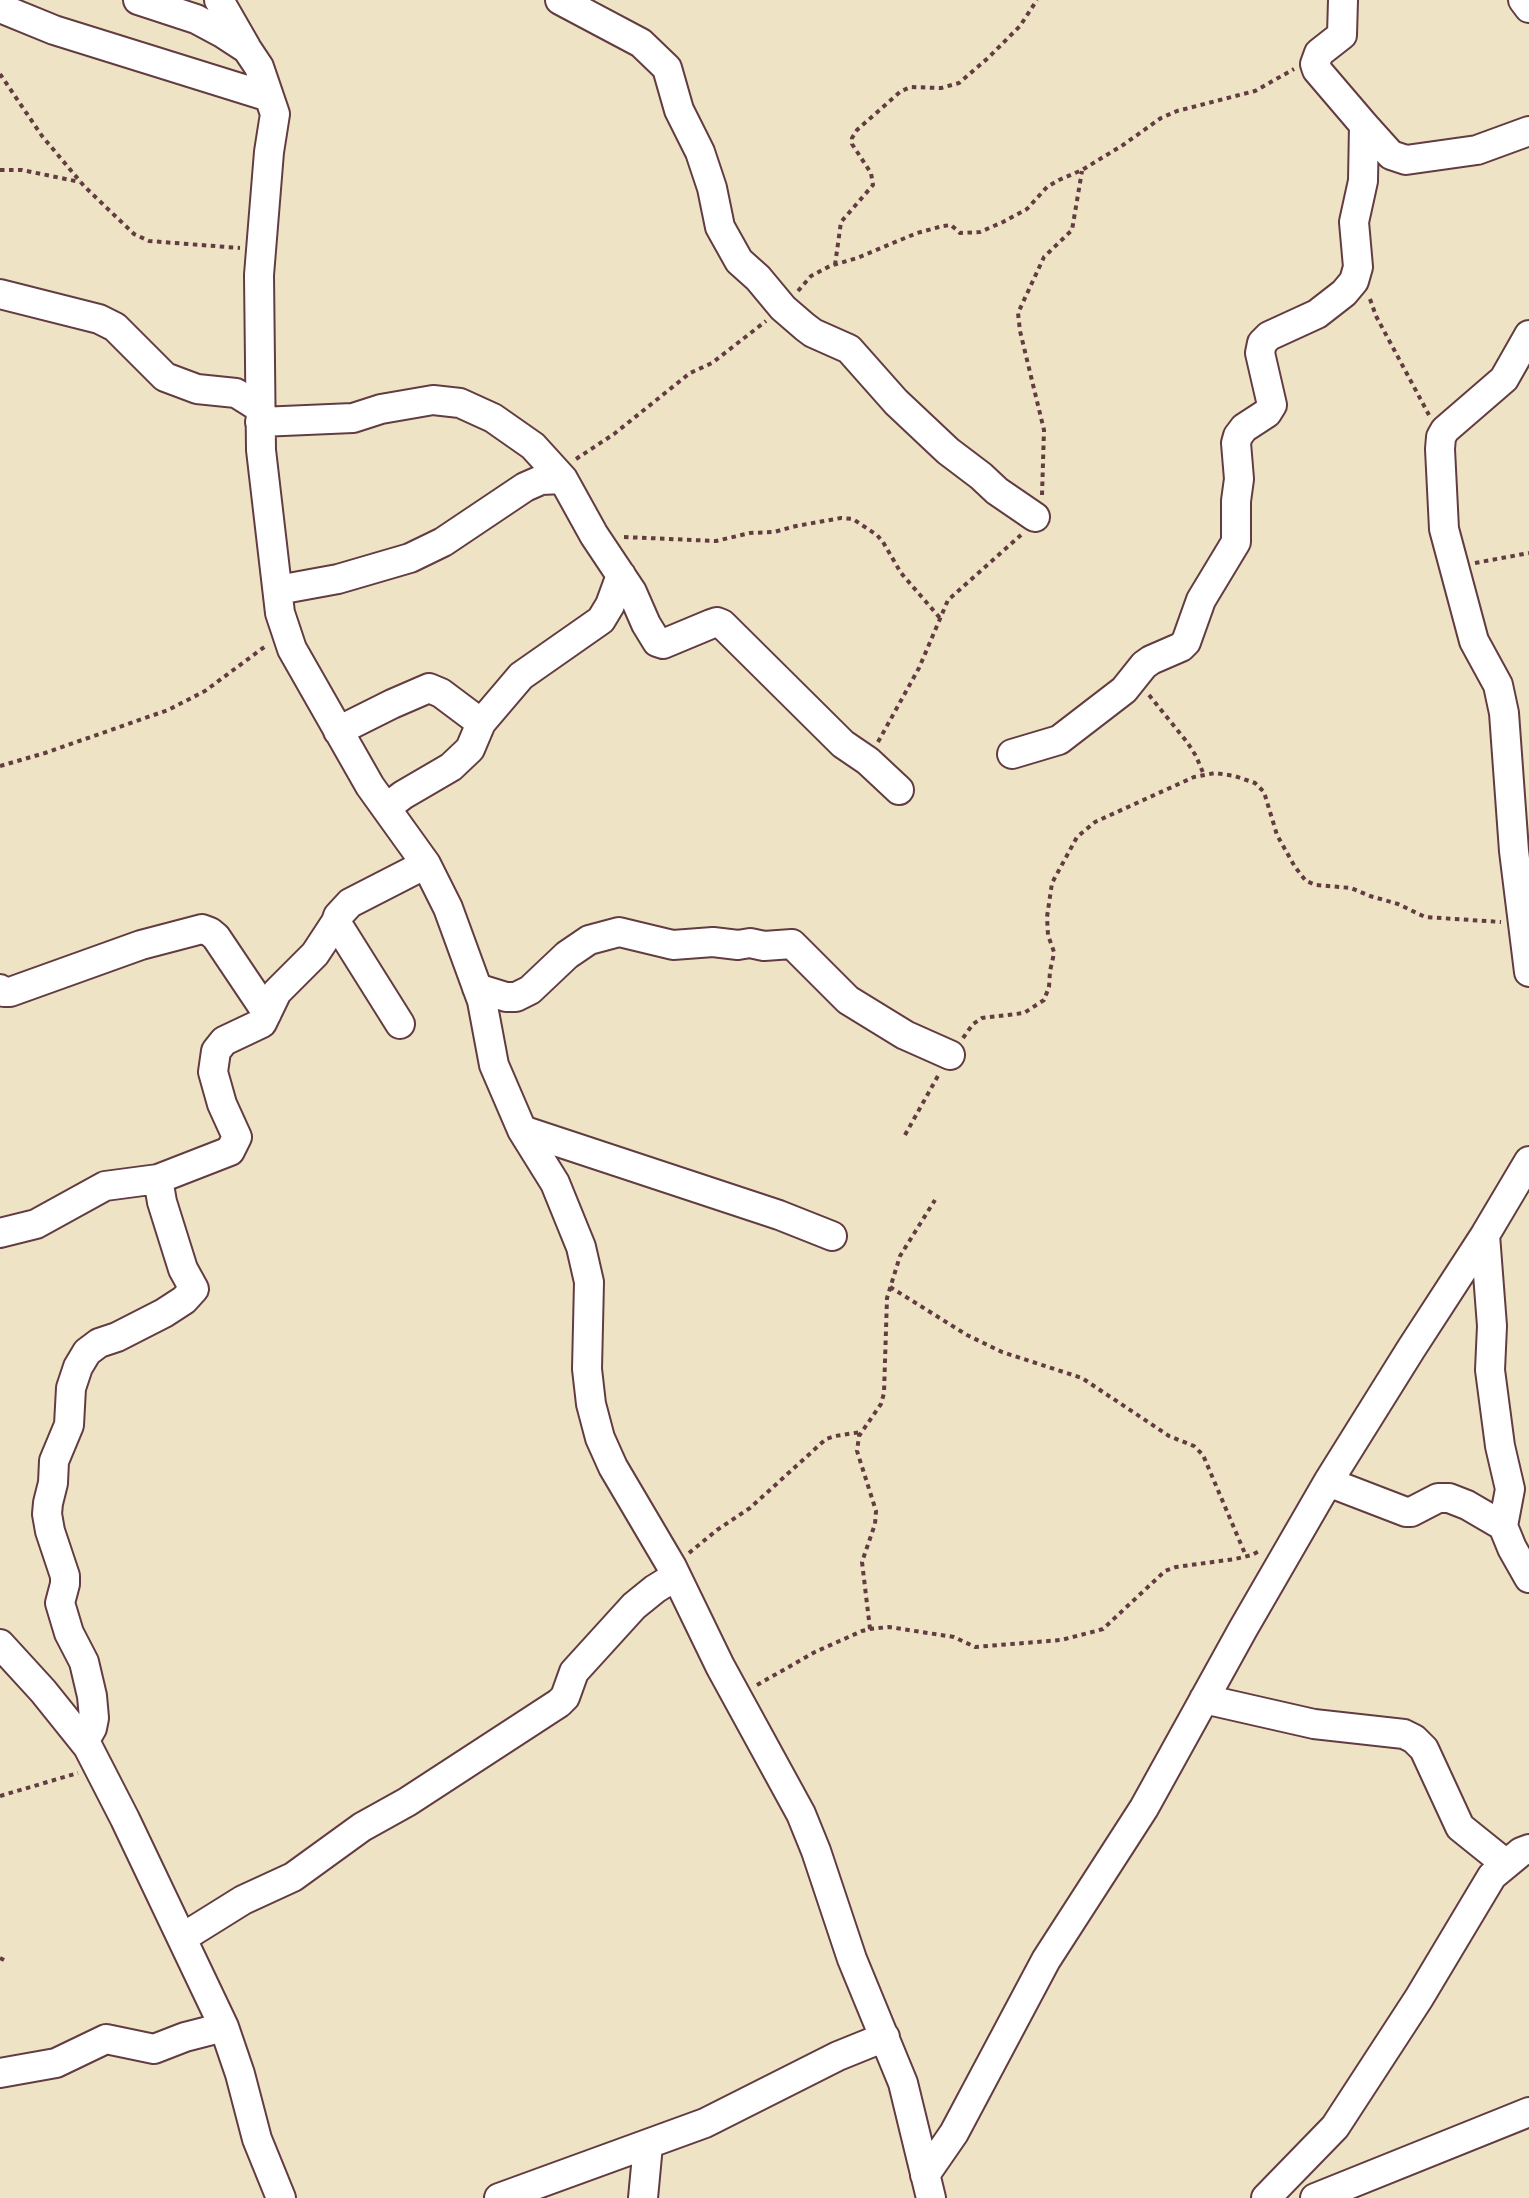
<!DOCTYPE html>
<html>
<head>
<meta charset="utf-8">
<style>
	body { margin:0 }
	canvas { display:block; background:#efe3c5 }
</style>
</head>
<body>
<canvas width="1529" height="2198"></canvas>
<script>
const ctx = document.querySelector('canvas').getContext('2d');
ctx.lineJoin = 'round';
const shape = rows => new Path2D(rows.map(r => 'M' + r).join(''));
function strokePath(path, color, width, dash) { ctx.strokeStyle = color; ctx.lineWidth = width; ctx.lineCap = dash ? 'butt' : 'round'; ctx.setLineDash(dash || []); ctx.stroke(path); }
const path = shape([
	[0,74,42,136,84,186,134,234,149,241,240,248],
	[0,170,22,170,80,182],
	[835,265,841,222,873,185,871,173,852,144,852,138,857,130,901,91,911,87,941,88,959,83,988,58,1020,26,1037,0],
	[798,291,811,276,830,266,857,258,917,233,943,226,951,225,960,233,980,232,1003,222,1027,209,1047,187,1059,180,1082,170,1123,145,1161,118,1177,111,1255,91,1294,69],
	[1370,299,1376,316,1429,415],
	[576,459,614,434,690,373,712,363,766,321],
	[1042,495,1044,430,1020,331,1018,313,1044,257,1072,230,1082,171],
	[624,537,716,541,750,533,774,532,796,526,841,518,853,519,877,535,883,542,901,573,940,618],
	[1475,563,1529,553],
	[1149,695,1187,742,1196,756,1204,775],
	[878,742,919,668,948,600,1021,535],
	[0,766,45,753,168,710,205,691,267,645],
	[963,1038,973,1024,982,1018,1024,1013,1044,1000,1049,987,1050,971,1053,958,1054,952,1048,935,1047,917,1052,883,1077,837,1095,822,1194,777,1215,773,1235,776,1255,783,1264,792,1277,835,1295,867,1306,881,1316,885,1351,888,1370,896,1398,904,1425,917,1501,922],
	[905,1135,939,1074],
	[890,1287,967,1335,1002,1352,1082,1378,1169,1436,1194,1446,1203,1455,1246,1556],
	[689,1553,717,1530,750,1508,826,1439,835,1436,861,1432],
	[870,1629,862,1562,875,1524,876,1511,857,1451,859,1436,881,1404,884,1393,887,1298,900,1256,935,1200],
	[757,1685,815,1652,862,1631,870,1629,889,1627,954,1637,975,1647,1061,1640,1096,1631,1103,1629,1165,1571,1176,1567,1235,1559,1252,1555,1261,1550],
	[0,1796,78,1773],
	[0,1958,8,1962]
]);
const minor = shape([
	[138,0,196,19,224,34,247,49,259,67,275,114,269,152,259,275,261,450,280,613,292,649,370,786,426,864,448,908,482,1001,494,1065,522,1130,555,1183,581,1247,589,1282,587,1369,591,1404,600,1438,613,1467,672,1567,720,1666,801,1814,816,1851,852,1959,903,2083,931,2198],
	[219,0,246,47],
	[560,0,641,43,667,68,679,110,700,152,712,188,720,227,739,261,758,278,783,308,805,327,813,333,849,349,896,402,948,451,981,476,997,491,1035,517],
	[1523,0,1529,8],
	[0,8,54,30,269,97],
	[1364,125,1391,155,1406,160,1477,150,1529,131],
	[0,294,99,319,115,327,165,377,197,389,236,393,260,408],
	[1529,335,1504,379,1445,430,1441,437,1440,449,1444,529,1474,641,1498,685,1504,713,1514,851,1529,972],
	[260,422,353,418,381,409,433,400,460,403,493,418,533,446,563,479,594,535,632,592,646,624,657,642,663,644,711,624,717,622,722,624,843,744,868,761,899,790],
	[278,590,338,579,410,558,443,542,525,487,541,480,563,479],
	[338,731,392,704,429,688,441,693,481,723],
	[1012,754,1059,740,1124,690,1144,665,1151,660,1181,647,1186,642,1201,600,1236,542,1236,501,1239,479,1236,443,1238,436,1244,428,1267,413,1272,405,1260,353,1262,343,1269,336,1317,314,1344,293,1354,281,1358,267,1354,222,1363,181,1364,125,1317,70,1315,64,1319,53,1342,35,1343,0],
	[386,808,403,795,451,767,470,749,481,723,521,676,601,620,610,605,621,575],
	[477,988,506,997,516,997,530,990,567,955,589,940,619,932,673,945,713,942,738,945,750,943,764,946,792,944,848,1000,905,1035,950,1055],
	[0,989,4,992,10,992,141,945,202,929,210,932,216,937,267,1013],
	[400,1024,336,922,338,916,350,903,426,864],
	[522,1130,779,1215,832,1236],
	[0,1233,36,1224,105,1186,158,1179,230,1151,237,1137,222,1104,213,1072,216,1051,224,1041,262,1023,277,992,315,954,336,922],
	[1485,1235,1492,1326,1490,1370,1500,1446,1510,1489,1503,1526,1512,1548,1529,1578],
	[1328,1482,1406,1512,1411,1512,1438,1498,1449,1498,1467,1505,1503,1526],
	[0,1644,43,1691,88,1747,125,1819,224,2027,240,2074,257,2139,281,2198],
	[1204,1699,1314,1724,1404,1734,1414,1739,1424,1749,1460,1827,1506,1864],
	[84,1742,92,1728,94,1718,92,1696,84,1662,69,1633,60,1603,65,1584,65,1576,50,1531,47,1514,48,1503,53,1483,54,1461,69,1425,71,1388,78,1367,87,1352,99,1343,117,1337,164,1313,184,1300,194,1289,183,1269,162,1202,158,1179],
	[182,1938,243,1900,293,1877,362,1827,407,1802,559,1703,565,1697,574,1672,634,1606,655,1589,676,1576],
	[0,2073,56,2063,106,2039,154,2049,185,2037,224,2027],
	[925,2175,954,2133,1046,1960,1144,1808,1243,1629,1328,1482,1411,1349,1485,1235,1529,1161],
	[499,2198,705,2123,838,2056,885,2037],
	[643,2198,648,2145],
	[1266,2198,1335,2127,1419,1998,1492,1876,1521,1852,1529,1849],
	[1315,2198,1529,2112]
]);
strokePath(minor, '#633c42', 32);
strokePath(path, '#633c42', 4, [4.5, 4.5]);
strokePath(minor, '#fff', 28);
</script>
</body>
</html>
